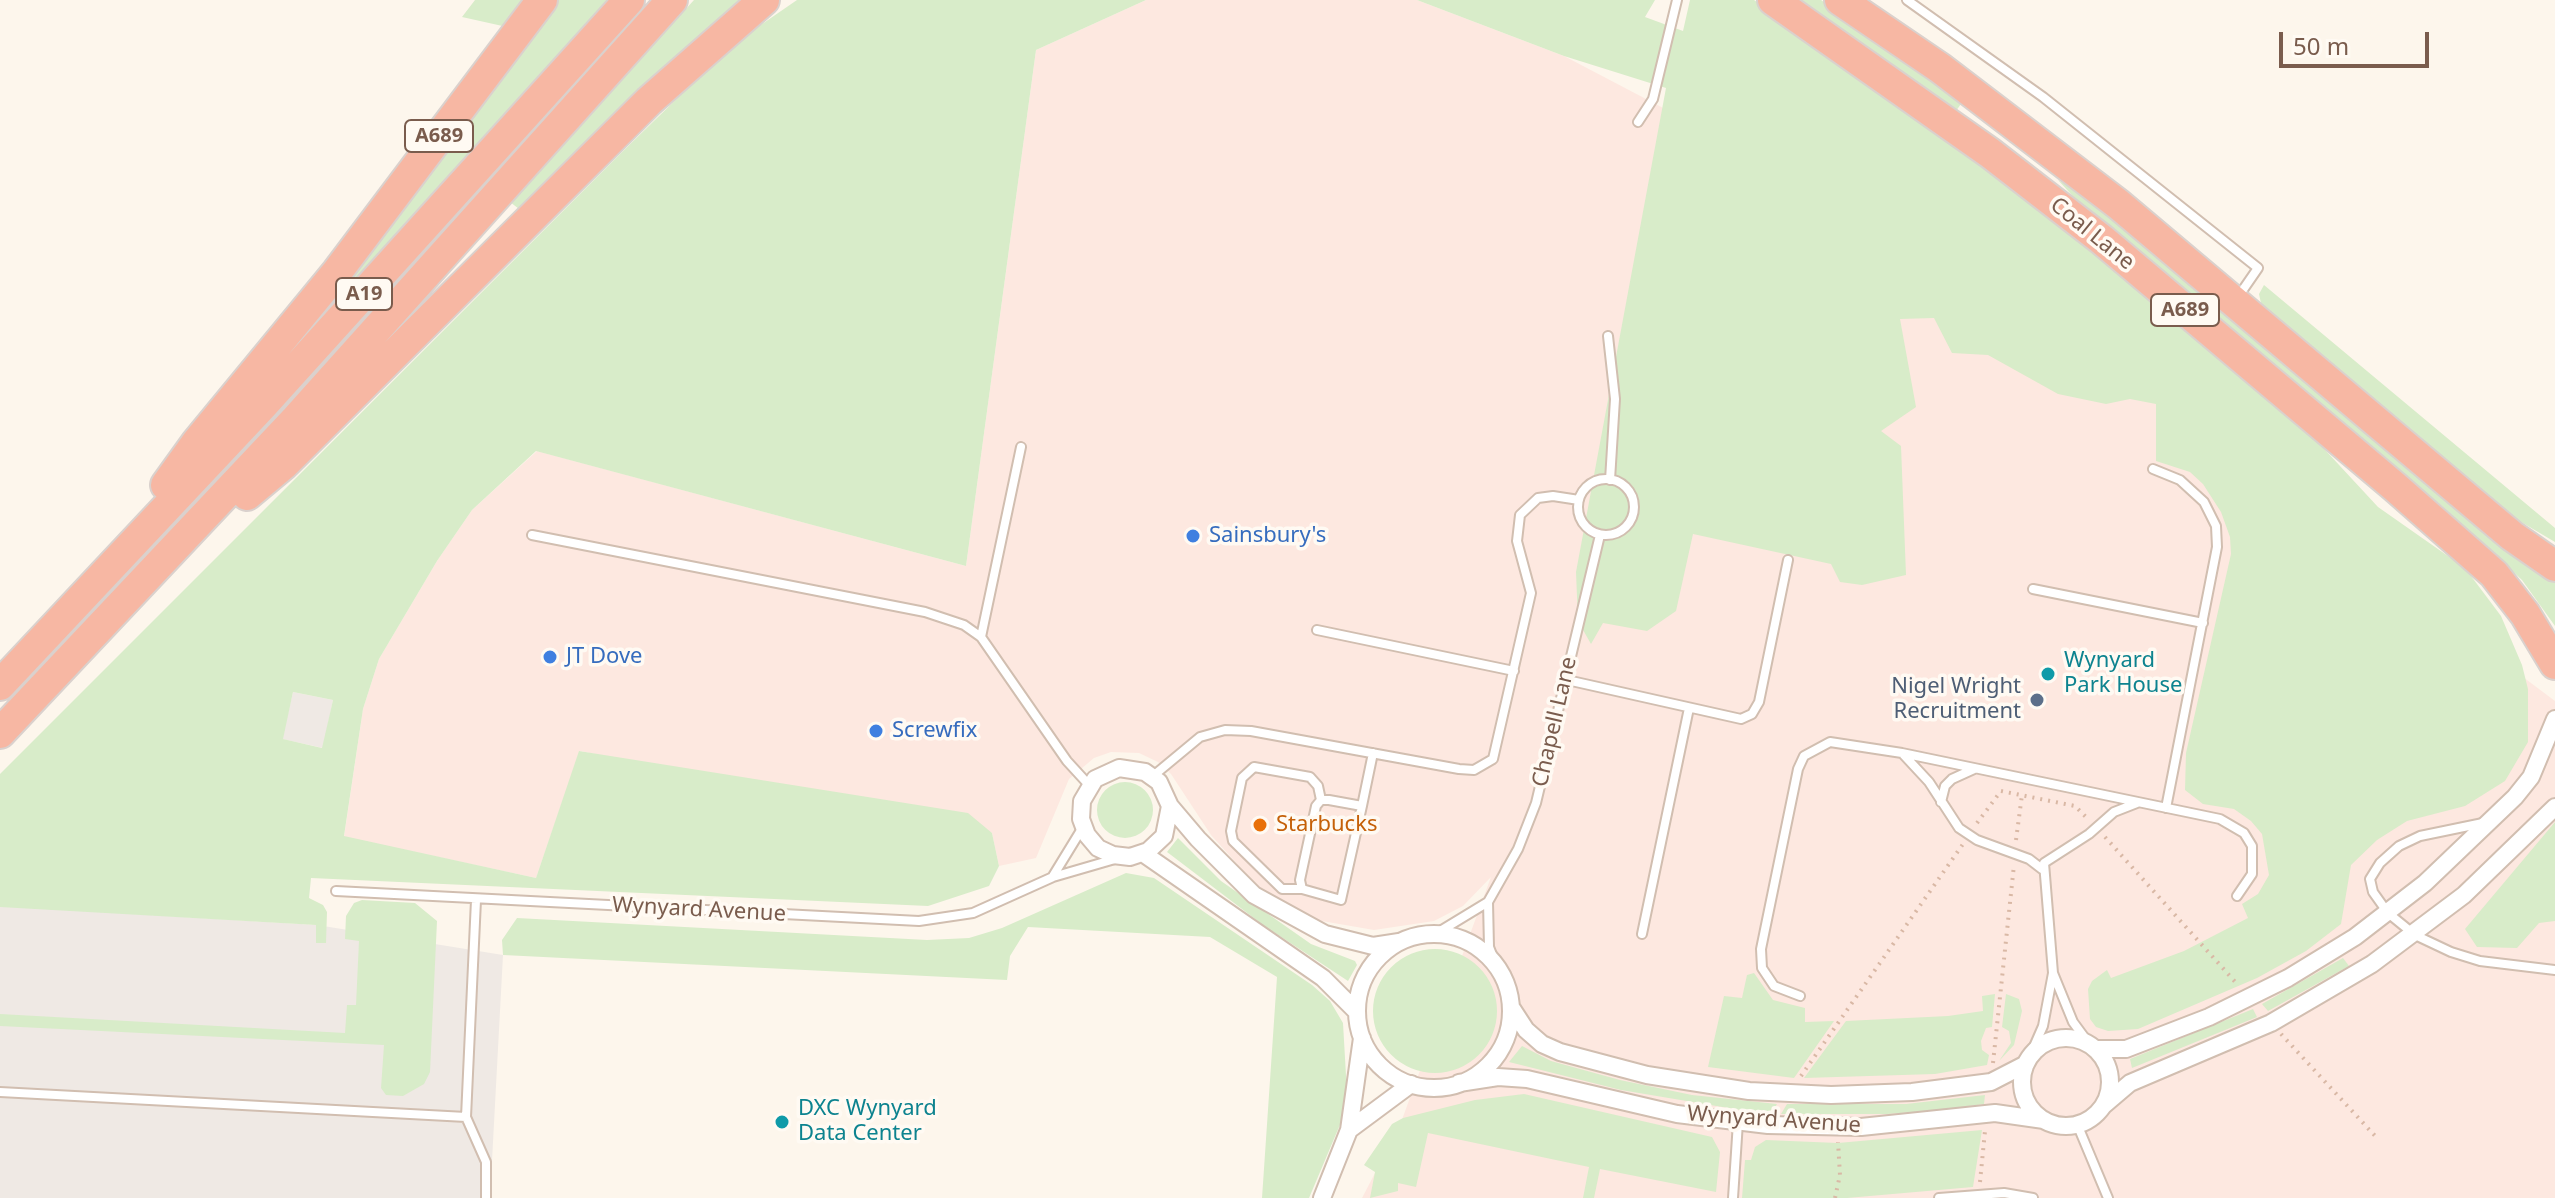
<!DOCTYPE html>
<html>
<head>
<meta charset="utf-8">
<style>
	body { margin:0 }
	#map { position:relative; width:2555px; height:1198px; overflow:hidden; background:#fdf6ec; font-family:"Noto Sans",sans-serif }
	canvas { display:block }
	.scale { position:absolute; left:2279px; top:32px; width:150px; height:36px; box-sizing:border-box; border:4px solid #7a5c4d; border-top:0; padding-left:10px; font-size:24px; line-height:28px; white-space:nowrap; color:#7a5c4d; -webkit-text-stroke:6px #fffaf3; paint-order:stroke }
</style>
</head>
<body>
<div id="map">
<canvas width="2555" height="1198"></canvas>
<div class="scale">50 m</div>
</div>
<script>
const ctx = document.querySelector('canvas').getContext('2d');
ctx.lineJoin = 'round';
function fillPath(path, color) { ctx.fillStyle = color; ctx.fill(path, 'evenodd'); }
const shape = rows => new Path2D(rows.map(r => 'M' + r).join(''));
function strokePath(path, color, width, dash) { ctx.strokeStyle = color; ctx.lineWidth = width; ctx.lineCap = dash ? 'butt' : 'round'; ctx.setLineDash(dash || []); ctx.stroke(path); }
function write(font, color, halo, rows, align = 'center') {
  ctx.font = font + ' "Noto Sans",sans-serif'; ctx.lineWidth = 7; ctx.setLineDash([]); ctx.textBaseline = 'middle'; ctx.strokeStyle = halo; ctx.fillStyle = color; for (const [text, x, y, turn = 0] of rows) {
    ctx.save(); ctx.translate(x, y); ctx.rotate((+turn || 0) * Math.PI / 180); ctx.textAlign = isNaN(turn) ? turn : align; if (halo) ctx.strokeText(text, 0, 0); ctx.fillText(text, 0, 0); ctx.restore();
  }
}
const commercial = shape([
	[1146,0,1417,0,1564,56,1999,284,2555,701,2555,1198,1362,1198,1400,1125,1491,877,1463,906,1434,921,1374,930,1316,920,1276,900,1256,885,1211,835,1171,774,1158,762,1139,753,1111,752,1094,758,1069,779,1036,858,999,866,992,833,580,751,536,878,344,837,363,709,379,659,437,561,472,510,537,451,966,566,1036,50]
]);
const industrial = shape([
	[293,692,333,700,323,748,282,739],
	[0,906,317,925,503,955,490,1198,0,1198]
]);
const green = shape([
	[475,0,528,0,507,27,462,17],
	[557,0,608,0,352,288,346,283],
	[694,0,748,0,523,212,510,202],
	[797,0,1146,0,1036,50,966,566,536,451,472,510,437,561,379,659,363,709,344,836,536,878,579,751,968,813,992,833,999,866,989,886,928,906,311,878,309,898,323,905,327,912,326,943,316,943,316,925,0,907,0,774,621,153,733,44],
	[293,692,333,700,322,748,283,739],
	[1417,0,1655,0,1645,17,1683,31,1690,0,1754,0,1916,112,2065,222,2302,425,2378,507,2465,568,2501,616,2522,665,2528,689,2528,742,2505,781,2465,806,2407,821,2377,840,2351,865,2341,924,2306,951,2257,978,2138,1029,2108,1031,2096,1027,2090,1019,2088,989,2092,981,2107,970,2111,978,2184,951,2248,918,2242,904,2258,894,2269,875,2262,834,2251,821,2234,809,2203,804,2185,790,2186,753,2231,554,2230,537,2221,512,2203,484,2190,472,2156,461,2156,404,2130,399,2106,404,2058,394,1988,355,1952,353,1934,318,1900,319,1916,407,1881,431,1901,446,1906,575,1862,585,1840,582,1831,564,1693,534,1676,611,1647,631,1603,623,1591,644,1578,621,1576,572,1666,88,1564,56],
	[1796,0,1821,0,1963,101,1956,111],
	[2058,180,2092,200,2555,581,2555,626,2522,580,2442,506,2080,204],
	[2264,285,2555,528,2555,542,2516,519,2262,308,2259,294],
	'1097 810a28 28 0 1 1 56 0a28 28 0 1 1-56 0Z',
	[2555,822,2555,921,2539,923,2517,948,2477,947,2465,929],
	[1178,838,1221,881,1311,944,1355,961,1357,965,1348,981,1263,925,1171,855,1167,852],
	[1126,873,1154,878,1312,985,1330,1001,1343,1023,1347,1093,1342,1120,1309,1198,1262,1198,1277,977,1210,937,1028,927,1010,956,1007,980,503,955,502,940,517,918,927,940,969,938,1002,928],
	[362,900,415,903,437,921,430,1072,424,1084,403,1096,386,1095,381,1088,384,1045,0,1026,0,1014,345,1033,347,1005,356,1005,359,941,345,939,346,916,354,903],
	'1373 1011a62 62 0 1 1 124 0a62 62 0 1 1-124 0Z',
	[2343,958,2349,966,2268,1011,2262,1004],
	[1754,973,1773,1000,1805,1008,1805,1022,1834,1021,1794,1078,1708,1067,1724,996,1742,998,1747,975],
	[1995,994,1992,1027,1986,1028,1981,1041,1982,1050,1989,1055,1987,1065,1935,1074,1804,1078,1846,1021,1948,1016,1983,1011,1982,996],
	[2006,994,2019,999,2022,1011,2014,1045,1999,1061,2011,1043,2009,1031,2002,1027],
	[2253,1009,2257,1017,2132,1068,2130,1059],
	[1522,1046,1551,1061,1620,1080,1692,1095,1777,1104,1770,1115,1621,1090,1509,1062],
	[1524,1094,1712,1137,1720,1152,1716,1192,1600,1169,1594,1198,1583,1198,1589,1167,1428,1133,1416,1187,1398,1183,1398,1191,1370,1198,1375,1172,1364,1165,1392,1124,1403,1118,1475,1100],
	[1985,1095,1984,1104,1942,1110,1887,1114,1781,1114,1787,1104,1906,1104],
	[1982,1130,1973,1187,1847,1198,1742,1198,1745,1160,1751,1160,1755,1147,1766,1140,1838,1143]
]);
const path = shape([
	[1977,823,2001,791,2075,806,2088,819],
	[2105,837,2238,985],
	[2016,840,2022,795],
	[2281,1034,2377,1138],
	[1993,1063,2014,865],
	[1801,1076,1963,844],
	[1980,1182,1985,1131],
	[1835,1198,1840,1175,1838,1142]
]);
const lane = shape([
	[1907,0,2043,97,2258,268,2238,297],
	[1638,122,1653,99,1677,0],
	[1608,336,1615,399,1610,480],
	[2153,469,2180,480,2204,502,2216,526,2217,547,2166,808],
	'1578 507a28 28 0 1 1 56 0a28 28 0 1 1-56 0Z',
	[532,535,925,612,964,625,981,637,1067,761,1089,785],
	[2033,589,2203,623],
	[1317,630,1514,671],
	[981,637,1021,447],
	[1567,680,1741,719,1752,714,1759,702,1788,560],
	[1903,754,1929,782,1959,828,1977,840,2029,859,2042,869],
	[1153,776,1200,737,1225,730,1251,731,1459,769,1474,770,1493,759,1531,593,1517,541,1520,515,1538,498,1553,496,1579,500],
	[1941,802,1945,786,1952,779,1974,769],
	[1362,806,1329,800,1321,800,1316,806,1300,880,1302,889,1341,900,1362,806,1373,753],
	[2483,823,2420,836,2399,846,2380,863,2370,879,2373,892,2388,913,2415,935,2451,952,2480,961,2555,970],
	[1053,876,1083,827],
	[1302,889,1282,889,1233,841,1231,831,1242,778,1254,767,1310,777,1318,786,1321,800],
	[336,891,919,921,973,913,1053,877,1115,859],
	[476,900,466,1117,486,1162,486,1198],
	[1488,902,1489,947,1498,970],
	[1642,934,1689,708],
	[1425,935,1437,933,1488,902,1518,849,1536,803,1600,535],
	[2053,973,2044,863,2089,834,2114,812,2137,803],
	[1800,996,1774,986,1762,968,1761,949,1798,769,1804,756,1830,742,1902,753,2220,819,2244,833,2252,846,2252,874,2237,896],
	[2029,1058,2043,1026,2053,973,2073,1022,2090,1045],
	[0,1092,466,1117],
	[2077,1124,2108,1198],
	[1733,1198,1738,1122],
	[1939,1198,2004,1193,2033,1198]
]);
const street = shape([
	[1170,806,1164,836,1148,851,1130,857,1113,855,1098,848,1087,835,1081,819,1082,801,1095,779,1119,768,1145,772,1159,782,1170,806,1198,839,1254,895,1325,934,1373,946,1399,942],
	[1144,854,1323,978,1357,1012],
	'1357 1011a77 77 0 1 1 154 0a77 77 0 1 1-154 0Z',
	[1511,1007,1526,1030,1542,1044,1560,1052,1647,1075,1749,1091,1831,1095,1912,1092,1991,1082,2026,1064],
	'2022 1082a44 44 0 1 1 88 0a44 44 0 1 1-88 0Z',
	[2096,1049,2126,1049,2209,1017,2288,978,2355,937,2425,883,2515,797,2531,777,2555,719],
	[1459,1083,1498,1077,1527,1079,1677,1114,1768,1125,1861,1127,1995,1113,2044,1120],
	[2103,1106,2130,1083,2271,1023,2372,964,2464,895,2555,807],
	[1349,1130,1411,1084],
	[1322,1198,1349,1130,1362,1038]
]);
const highway = shape([
	[1773,0,1990,153,2101,239,2395,487,2494,574,2525,614,2555,664],
	[1840,0,1940,68,2118,204,2512,536,2555,566],
	[166,485,197,442,337,272,542,0],
	[247,495,283,465,649,101,764,0],
	[0,685,263,405,629,0],
	[0,733,296,419,672,0]
]);
const markers = [
	[1193,536,8,"#3f7fe0"],
	[550,657,8,"#3f7fe0"],
	[2048,674,8,"#0f9aa8"],
	[2037,700,8,"#5c6f8a"],
	[876,731,8,"#3f7fe0"],
	[1260,825,8,"#e8710a"],
	[782,1122,8,"#0f9aa8"]
];
const shields = [
	[439,136,68],
	[364,294,56],
	[2185,310,68]
];
const shieldNames = [
	["A689",439,136],
	["A19",364,294],
	["A689",2185,310]
];
const streetNames = [
	["Coal Lane",2092,234,39],
	["Chapell Lane",1555,722,-77],
	["Wynyard Avenue",699,910,3],
	["Wynyard Avenue",1774,1120,4]
];
const shopNames = [
	["Sainsbury's",1209,536],
	["JT Dove",566,657],
	["Screwfix",892,731]
];
const cultureNames = [
	["Wynyard",2064,661],
	["Park House",2064,686],
	["DXC Wynyard",798,1109],
	["Data Center",798,1134]
];
const serviceNames = [
	["Nigel Wright",2021,687],
	["Recruitment",2021,712]
];
const foodNames = [
	["Starbucks",1276,825]
];
fillPath(commercial, '#fde8e0');
fillPath(industrial, '#efe9e4');
fillPath(green, '#d8ecc9');
strokePath(lane, '#d1beb0', 12);
strokePath(street, '#d1beb0', 20);
strokePath(highway, '#dad1cd', 34);
strokePath(path, '#d9b8a5', 4, [2, 6]);
strokePath(lane, '#fff', 8);
strokePath(street, '#fff', 16);
strokePath(highway, '#f7b7a3', 30);
for (const [x, y, r, color] of markers) { const dot = new Path2D(); dot.arc(x, y, r, 0, 2 * Math.PI); ctx.fillStyle = color; ctx.fill(dot); strokePath(dot, '#fffaf3', 3); }
for (const [x, y, w] of shields) { const box = new Path2D(); box.roundRect(x - w / 2, y - 16, w, 32, 6); ctx.fillStyle = '#fffaf3'; ctx.fill(box); strokePath(box, '#7a5c4d', 2); }
write('bold 20px', '#7a5c4d', null, shieldNames);
write('22px', '#7a5c4d', '#fffaf3', streetNames);
write('22px', '#366cbe', '#fffaf3', shopNames, 'left');
write('22px', '#0d838f', '#fffaf3', cultureNames, 'left');
write('22px', '#4e5e75', '#fffaf3', serviceNames, 'right');
write('22px', '#c56008', '#fffaf3', foodNames, 'left');
</script>
</body>
</html>
